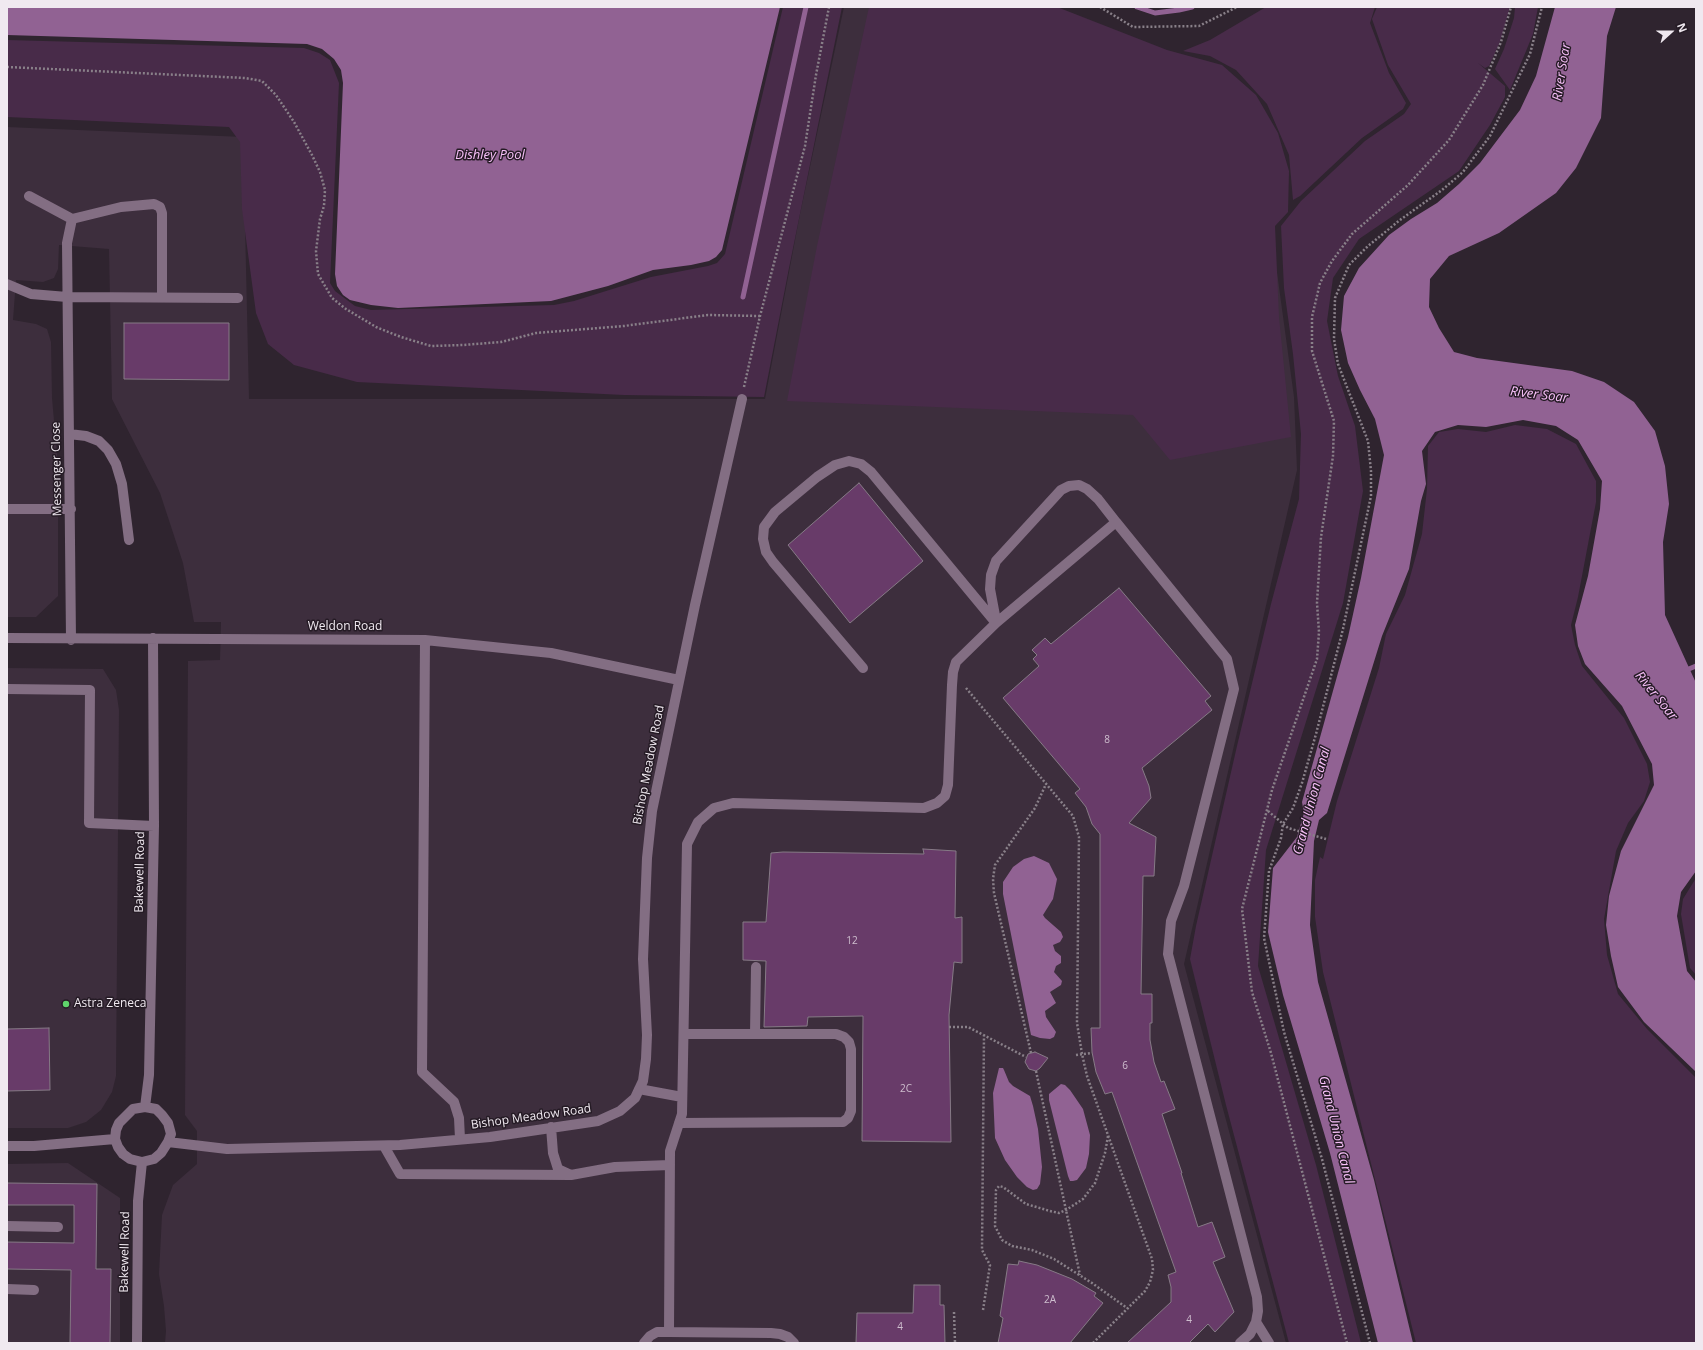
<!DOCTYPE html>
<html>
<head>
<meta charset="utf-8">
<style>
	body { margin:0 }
	#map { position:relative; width:1703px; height:1350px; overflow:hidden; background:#2f242f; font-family:"Open Sans",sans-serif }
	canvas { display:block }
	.frame { position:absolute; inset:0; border:8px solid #f0e9f0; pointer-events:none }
	.north { position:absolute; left:1651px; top:12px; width:40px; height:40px; -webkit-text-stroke:3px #251b25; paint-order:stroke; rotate:69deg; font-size:11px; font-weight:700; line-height:16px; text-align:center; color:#f0e9f0 }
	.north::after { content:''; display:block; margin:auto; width:14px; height:18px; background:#f0e9f0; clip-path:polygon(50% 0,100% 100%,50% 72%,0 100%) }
</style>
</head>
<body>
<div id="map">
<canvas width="1703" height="1350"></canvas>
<div class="frame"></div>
<div class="north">N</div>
</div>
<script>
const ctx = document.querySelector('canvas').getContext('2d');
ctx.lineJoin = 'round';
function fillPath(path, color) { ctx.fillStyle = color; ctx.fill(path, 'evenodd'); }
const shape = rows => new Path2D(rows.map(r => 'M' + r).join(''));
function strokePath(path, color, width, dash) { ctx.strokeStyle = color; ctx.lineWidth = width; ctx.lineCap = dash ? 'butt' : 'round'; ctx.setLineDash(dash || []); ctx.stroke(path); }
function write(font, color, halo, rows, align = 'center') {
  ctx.font = font + ' "Open Sans",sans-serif'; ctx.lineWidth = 3; ctx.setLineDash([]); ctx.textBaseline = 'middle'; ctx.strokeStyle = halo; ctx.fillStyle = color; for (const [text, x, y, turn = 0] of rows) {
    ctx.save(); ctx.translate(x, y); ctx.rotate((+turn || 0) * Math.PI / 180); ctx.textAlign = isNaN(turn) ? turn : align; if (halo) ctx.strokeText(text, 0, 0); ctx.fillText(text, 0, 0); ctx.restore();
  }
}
const built = shape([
	[844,7,1050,7,1276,265,1294,397,1297,470,1184,964,1286,1343,165,1343,166,1331,164,1306,159,1274,162,1215,173,1185,197,1164,197,1131,185,1115,188,661,220,660,221,622,194,622,183,563,160,493,112,399,109,249,59,245,58,269,54,278,43,282,16,280,13,320,36,324,47,329,51,342,52,398,58,466,58,596,36,617,7,617,7,127,243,137,249,399,765,399,800,214],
	[7,668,103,669,116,690,119,710,116,1076,112,1092,101,1110,86,1122,68,1128,7,1128],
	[68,1163,120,1198,120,1343,7,1343,7,1164]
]);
const green = shape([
	[783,7,842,7,789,268,764,397,624,395,357,382,294,365,268,344,256,313,242,209,240,142,229,127,7,117,7,40,304,48,319,53,330,60,339,83,330,283,335,291,355,306,371,310,554,305,574,301,651,277,708,266,717,263,725,254],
	[869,7,1057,7,1167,50,1222,65,1256,95,1278,133,1289,171,1288,212,1275,226,1279,317,1291,437,1170,460,1133,415,787,401,817,246],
	[1266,7,1375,7,1370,23,1389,73,1406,103,1403,109,1362,138,1300,196,1293,200,1289,155,1267,104,1236,70,1210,56,1183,51,1210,40],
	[1377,7,1510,7,1500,42,1489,66,1485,68,1478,63,1505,86,1505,97,1490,125,1459,171,1359,239,1333,278,1327,321,1338,376,1355,426,1363,491,1343,603,1266,850,1258,966,1316,1165,1361,1343,1289,1343,1226,1105,1190,959,1196,926,1237,746,1271,604,1299,499,1301,434,1293,354,1284,288,1281,226,1301,201,1365,141,1404,114,1411,104,1388,65,1372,19],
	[1515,7,1538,7,1533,34,1510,90,1495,69,1504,49,1514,18],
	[1515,425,1547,429,1576,444,1596,481,1596,502,1578,597,1571,625,1575,645,1582,666,1624,718,1647,764,1650,782,1644,801,1628,823,1616,851,1604,919,1607,955,1618,994,1647,1029,1696,1078,1696,1343,1416,1343,1323,972,1315,917,1315,880,1320,857,1323,859,1337,801,1379,668,1386,634,1405,595,1422,534,1427,489,1428,446,1439,432,1458,429,1486,432],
	[1696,878,1696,975,1690,968,1681,914,1683,899]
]);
const water = shape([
	[7,7,780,7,722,250,716,257,709,261,691,265,653,270,608,286,551,301,398,308,371,305,350,300,343,295,337,286,335,274,343,83,341,70,334,59,322,49,307,44,7,35],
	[1555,7,1616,7,1607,36,1601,118,1576,168,1556,193,1499,233,1449,256,1430,279,1429,307,1439,328,1454,352,1477,358,1572,371,1604,382,1634,402,1655,431,1665,466,1669,504,1663,542,1665,615,1696,683,1696,871,1681,892,1677,916,1687,971,1696,982,1696,1072,1644,1022,1618,987,1611,956,1606,925,1609,896,1621,851,1654,785,1652,764,1622,706,1585,664,1578,646,1575,625,1588,576,1600,509,1602,481,1578,440,1556,426,1523,420,1486,427,1458,425,1435,432,1422,451,1426,484,1421,501,1409,569,1382,636,1327,813,1319,820,1314,841,1310,925,1318,982,1374,1180,1413,1343,1378,1343,1330,1153,1283,995,1268,932,1273,868,1297,837,1304,813,1302,802,1348,637,1361,578,1384,455,1375,419,1360,390,1348,363,1341,330,1344,296,1359,268,1389,235,1411,219,1437,203,1459,184,1480,163,1520,110,1536,76],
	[1034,856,1049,863,1057,879,1053,899,1043,915,1045,918,1061,932,1063,937,1060,942,1053,945,1055,951,1061,956,1061,963,1056,966,1054,972,1062,981,1061,985,1050,992,1056,1003,1045,1011,1046,1017,1056,1032,1054,1037,1050,1039,1040,1038,1031,1035,1003,894,1003,882,1013,867,1024,859],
	[999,1068,1003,1068,1004,1070,1009,1082,1013,1086,1030,1096,1033,1106,1038,1129,1042,1167,1040,1184,1037,1189,1033,1190,1027,1187,1017,1177,1005,1160,995,1138,993,1093],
	[1061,1084,1065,1085,1070,1090,1083,1109,1090,1135,1089,1154,1086,1168,1077,1180,1073,1181,1070,1181,1068,1176,1049,1100,1049,1094]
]);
const stream = shape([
	[1137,7,1155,13,1179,10,1192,7],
	[743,297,806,7],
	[1684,671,1696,666]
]);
const building = shape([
	[124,323,229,323,229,380,124,379,124,323],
	[859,483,923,561,850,623,788,545,859,483],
	[1119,588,1211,696,1205,701,1212,710,1142,768,1149,786,1151,798,1129,823,1156,837,1154,876,1143,876,1141,994,1152,994,1152,1023,1150,1023,1150,1040,1154,1062,1161,1082,1164,1081,1175,1109,1162,1114,1182,1173,1181,1173,1198,1227,1212,1222,1225,1257,1213,1262,1234,1312,1215,1332,1208,1324,1189,1343,1127,1343,1171,1302,1171,1287,1168,1275,1176,1272,1112,1092,1105,1094,1096,1072,1092,1052,1091,1028,1100,1028,1100,834,1092,824,1086,807,1075,793,1080,789,1003,698,1039,666,1033,659,1037,655,1032,650,1045,638,1051,644,1119,588],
	[923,849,956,851,955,918,962,917,962,963,954,962,949,1015,951,1142,862,1141,863,1016,808,1017,807,1026,764,1027,766,961,743,960,743,922,766,922,771,853,783,852,924,854,923,849],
	[49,1028,50,1090,7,1091,7,1029,49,1028],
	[1035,1052,1048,1058,1040,1068,1036,1071,1029,1069,1025,1062,1028,1054,1035,1052],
	[7,1183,97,1184,96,1269,111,1269,110,1343,70,1343,71,1270,7,1269,7,1242,74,1243,74,1205,7,1205,7,1183],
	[1019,1261,1037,1265,1072,1279,1096,1293,1094,1296,1103,1303,1070,1343,998,1343,1003,1318,1000,1316,1008,1264,1018,1265,1019,1261],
	[914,1285,940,1285,940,1305,944,1305,945,1343,856,1343,857,1313,913,1313,914,1285]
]);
const path = shape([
	[1100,7,1133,27,1199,26,1237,7],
	[7,67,245,78,262,81,276,95,294,122,312,155,320,172,325,190,324,206,320,219,316,251,318,274,332,298,346,309,376,327,401,337,431,346,463,345,501,342,536,333,624,326,708,315,760,316],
	[744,387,760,316,805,146,816,75,829,7],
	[966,688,1073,816,1079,837,1077,1023,1082,1054,1087,1076,1152,1259,1153,1270,1150,1282,1145,1291,1093,1343],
	[1268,811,1288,828,1326,839],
	[949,1027,968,1027,1026,1057],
	[1031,1053,994,893,993,879,995,865,1035,808,1046,784],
	[1076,1055,1092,1053],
	[1036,1071,1080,1275],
	[1108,1136,1105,1153,1095,1183,1083,1199,1066,1210,1059,1213,1050,1211,1026,1204,1003,1187,999,1186,996,1190,995,1226,1002,1240,1012,1246,1032,1250,1054,1259,1092,1283,1127,1308],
	[983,1310,990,1265,982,1250,984,1035],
	[954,1312,955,1343],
	[1347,1343,1271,1053,1252,992,1242,909,1272,790,1317,659,1319,632,1317,603,1321,537,1333,456,1334,421,1312,351,1312,317,1320,283,1332,261,1352,234,1408,185,1449,140,1483,85,1501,42,1511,7],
	[1370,1343,1322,1159,1284,1032,1264,938,1269,871,1281,838,1283,824,1293,808,1302,783,1316,734,1343,629,1371,496,1371,471,1368,441,1338,364,1334,339,1335,298,1349,265,1368,246,1400,220,1442,190,1463,172,1490,136,1530,54,1542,7]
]);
const minor = shape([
	[29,196,72,219],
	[7,284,31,294,67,297,238,298],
	[69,434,86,436,99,441,108,450,116,464,122,484,129,540],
	[7,509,71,509],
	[996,621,990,589,991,575,996,561,1061,490,1069,486,1079,485,1087,489,1098,499,1116,522],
	[7,638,425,640,551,653,679,680],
	[71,640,67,243,72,219,121,207,154,204,160,207,162,213,162,297],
	[425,640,422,1072,454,1102,459,1118,460,1139],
	[863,668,773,562,766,552,763,539,764,527,775,512,817,477,835,465,849,461,861,464,871,472,996,623],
	[7,689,90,690,89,823,154,826],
	[684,1034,755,1034,756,967],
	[639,1089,682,1097],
	[145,1107,149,1075,154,826,153,638],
	[145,1107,156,1109,162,1115,168,1123,171,1134,168,1142,161,1153,154,1159,142,1162,130,1159,123,1154,118,1147,115,1139,116,1130,119,1123,133,1109,145,1107],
	[679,1123,843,1122,848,1118,851,1111,851,1049,849,1042,844,1037,836,1034,755,1034],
	[551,1127,553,1153,558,1169,571,1175,615,1167,670,1165],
	[168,1142,227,1149,400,1145,490,1137,598,1121,620,1111,635,1098,643,1081,646,1059,647,1035,643,959,647,858,652,811,695,605,742,399],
	[7,1146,34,1146,115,1139],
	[384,1146,400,1174,571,1175],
	[7,1226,58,1227],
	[7,1289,34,1290],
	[1256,1322,1269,1343],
	[669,1332,670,1151,682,1114,687,844,698,822,714,808,733,803,924,808,937,803,945,796,948,785,952,685,953,672,956,662,996,623,1116,522,1227,659,1234,689,1184,886,1171,921,1168,954,1257,1297,1258,1311,1256,1322,1250,1334,1240,1343],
	[137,1343,138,1201,142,1162],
	[644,1343,650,1336,657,1332,669,1332,771,1333,780,1334,788,1337,794,1343]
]);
const markers = [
	[66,1004,4,"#5fd56b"]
];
const numberNames = [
	["8",1107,740],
	["12",852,941],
	["6",1125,1066],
	["2C",906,1089],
	["2A",1050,1300],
	["4",1189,1320],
	["4",900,1327]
];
const streetNames = [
	["Messenger Close",57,469,-91],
	["Weldon Road",345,627],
	["Bishop Meadow Road",649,765,-79],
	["Bakewell Road",140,872,-89],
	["Bishop Meadow Road",531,1117,-8],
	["Bakewell Road",125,1252,-89]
];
const poiNames = [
	["Astra Zeneca",74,1004]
];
const waterNames = [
	["River Soar",1562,72,-81],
	["Dishley Pool",490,155],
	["River Soar",1539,395,7],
	["River Soar",1656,696,51],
	["Grand Union Canal",1312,801,-75],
	["Grand Union Canal",1336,1130,76]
];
fillPath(built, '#3d2e3d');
fillPath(green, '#482b49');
fillPath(water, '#916293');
strokePath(stream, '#916293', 5);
fillPath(building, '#683b69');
strokePath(building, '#867a86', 1);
strokePath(path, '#898089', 2.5, [2, 2]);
strokePath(minor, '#836e83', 10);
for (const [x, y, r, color] of markers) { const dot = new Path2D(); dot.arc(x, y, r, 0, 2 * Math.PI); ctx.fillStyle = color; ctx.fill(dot); strokePath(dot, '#251b25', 1.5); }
write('10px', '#cebece', null, numberNames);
write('12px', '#f0e9f0', '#251b25', streetNames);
write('12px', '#f0e9f0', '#251b25', poiNames, 'left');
write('italic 13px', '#f8c0f9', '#251b25', waterNames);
</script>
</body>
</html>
